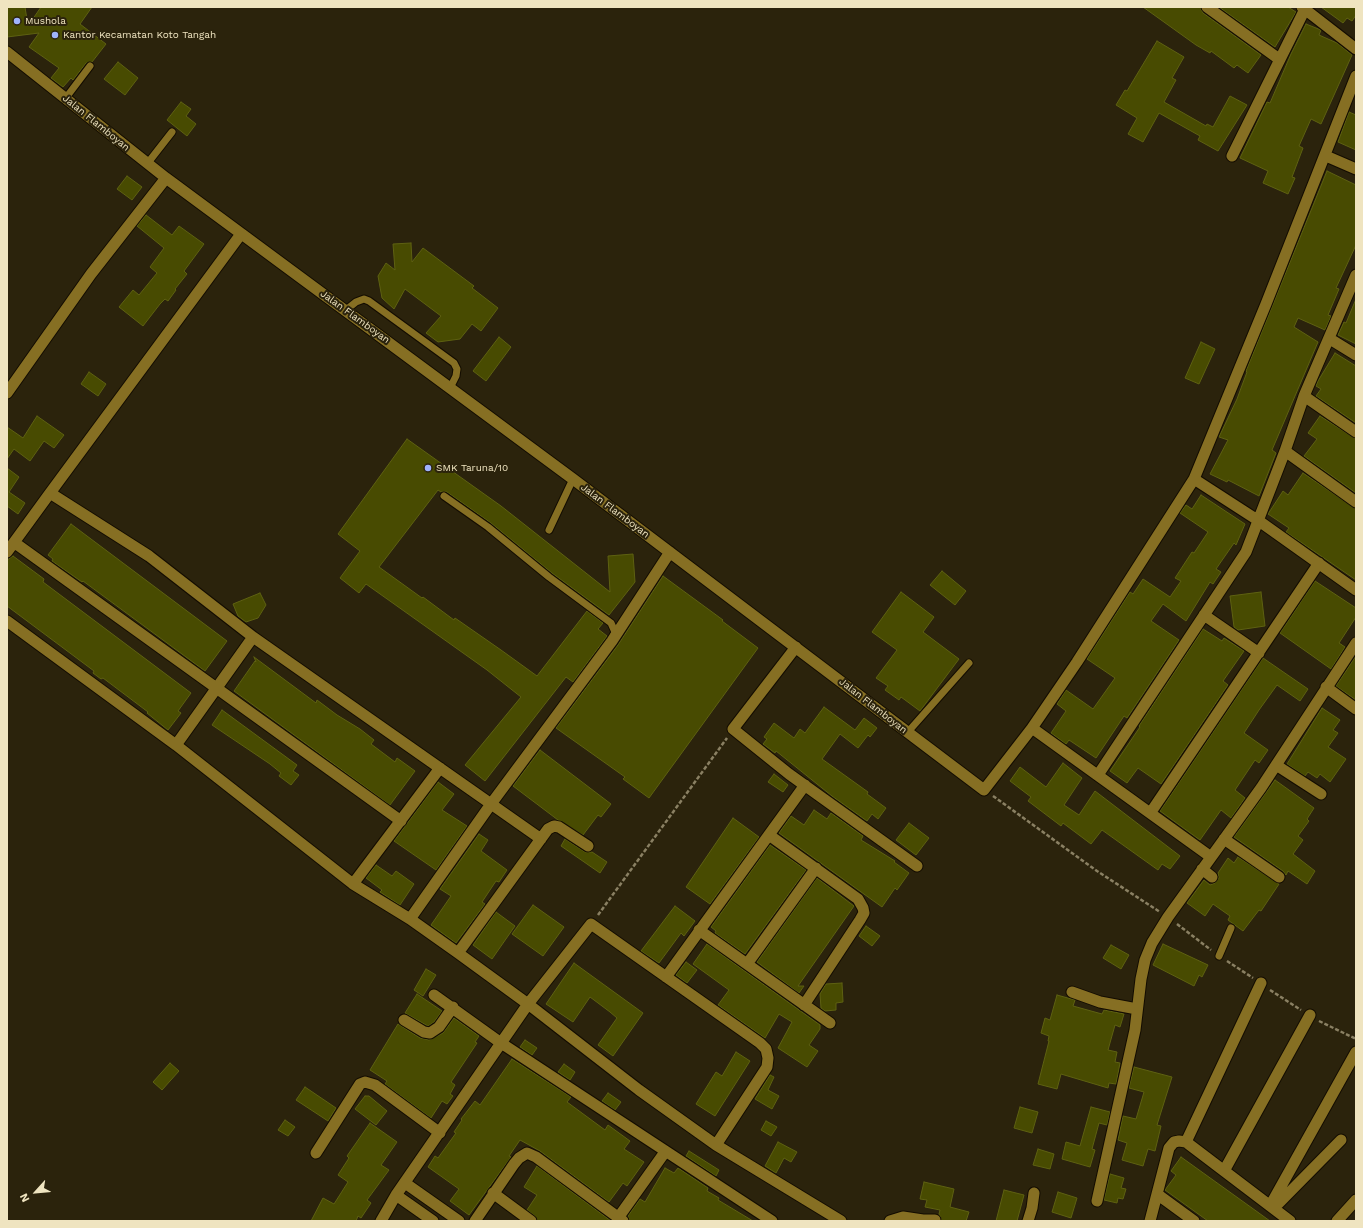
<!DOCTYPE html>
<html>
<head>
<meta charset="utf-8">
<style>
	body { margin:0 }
	#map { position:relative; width:1363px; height:1228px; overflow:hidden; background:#2b230c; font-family:"Work Sans",sans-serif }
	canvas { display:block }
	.frame { position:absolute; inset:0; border:8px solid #efe4c0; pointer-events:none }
	.north { position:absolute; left:16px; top:1172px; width:40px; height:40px; -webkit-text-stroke:3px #2b230c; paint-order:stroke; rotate:243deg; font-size:11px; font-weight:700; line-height:16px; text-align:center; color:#efe4c0 }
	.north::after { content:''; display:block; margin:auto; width:14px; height:18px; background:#efe4c0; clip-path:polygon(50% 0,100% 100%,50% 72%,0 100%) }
</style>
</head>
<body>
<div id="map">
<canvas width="1363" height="1228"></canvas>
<div class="frame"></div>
<div class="north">N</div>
</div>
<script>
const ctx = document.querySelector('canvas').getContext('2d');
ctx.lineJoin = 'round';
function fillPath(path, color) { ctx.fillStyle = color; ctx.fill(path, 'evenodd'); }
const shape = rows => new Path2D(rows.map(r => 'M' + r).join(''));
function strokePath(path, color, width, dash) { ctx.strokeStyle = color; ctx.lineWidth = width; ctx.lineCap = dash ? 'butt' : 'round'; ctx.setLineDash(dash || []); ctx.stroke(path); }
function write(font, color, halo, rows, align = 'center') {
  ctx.font = font + ' "Work Sans",sans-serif'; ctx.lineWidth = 4; ctx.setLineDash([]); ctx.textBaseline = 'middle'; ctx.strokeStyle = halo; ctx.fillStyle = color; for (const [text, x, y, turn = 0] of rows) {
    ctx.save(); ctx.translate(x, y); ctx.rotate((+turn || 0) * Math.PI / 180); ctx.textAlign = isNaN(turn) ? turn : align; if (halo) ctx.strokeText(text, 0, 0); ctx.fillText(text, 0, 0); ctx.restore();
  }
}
const building = shape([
	[7,7,25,7,28,26,41,7,92,7,80,24,106,44,92,62,86,63,73,80,71,78,63,87,51,78,59,68,29,47,39,33,7,37,7,7],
	[1143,7,1200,7,1203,13,1261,55,1248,73,1237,65,1234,68,1211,51,1210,53,1196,45,1143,7],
	[1219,7,1288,7,1296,12,1275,47,1219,7],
	[1321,7,1356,7,1356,15,1352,21,1347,18,1343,23,1321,7],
	[1306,24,1321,30,1319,35,1337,43,1352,55,1321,124,1311,119,1299,146,1303,148,1292,177,1295,178,1288,194,1263,183,1268,171,1240,158,1267,102,1270,103,1291,54,1306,24],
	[1157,41,1184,57,1172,78,1176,80,1164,102,1206,126,1207,124,1213,127,1230,96,1247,105,1218,151,1198,140,1200,136,1159,113,1143,142,1128,134,1137,118,1116,105,1125,90,1127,91,1157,41],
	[118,62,138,78,125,95,104,79,118,62],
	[181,102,191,109,186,116,196,124,187,136,167,120,181,102],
	[1349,112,1356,115,1356,150,1338,142,1349,112],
	[1327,171,1356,185,1356,245,1336,288,1339,289,1328,315,1331,316,1325,330,1298,318,1294,327,1318,342,1272,450,1276,453,1259,496,1228,480,1227,482,1210,474,1228,440,1219,437,1237,399,1247,372,1246,371,1327,171],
	[127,176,142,187,132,200,117,189,127,176],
	[146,215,172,235,179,226,204,244,184,271,187,274,175,289,176,290,168,301,165,299,160,304,143,326,119,307,133,290,139,295,157,273,150,267,164,248,137,226,146,215],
	[411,243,412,262,423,248,474,286,472,288,498,308,481,331,472,324,460,339,438,342,426,333,441,316,405,289,394,309,382,298,378,276,386,263,395,270,393,244,411,243],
	[1356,299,1356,344,1338,335,1344,322,1346,323,1356,299],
	[499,337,511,347,486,381,473,371,499,337],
	[1201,342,1215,349,1199,384,1185,378,1201,342],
	[1335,353,1356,366,1356,423,1316,396,1321,389,1316,386,1318,381,1335,353],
	[89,372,106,384,98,396,81,384,89,372],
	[37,416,64,435,54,448,44,441,30,461,14,449,7,459,7,427,23,438,37,416],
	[1320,416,1356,439,1356,493,1304,456,1317,439,1308,433,1320,416],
	[407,439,501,506,610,592,608,556,633,554,635,582,609,615,552,573,491,523,447,492,441,492,438,490,379,567,422,598,423,597,454,620,455,618,501,650,537,676,587,611,603,623,598,629,607,636,573,682,566,677,485,781,465,765,521,697,487,670,366,584,359,593,340,578,360,551,338,534,407,439],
	[7,468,19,477,9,492,25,503,18,514,7,506,7,468],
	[1303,473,1356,509,1356,580,1286,532,1289,528,1268,514,1283,491,1288,495,1303,473],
	[1201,495,1245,524,1236,545,1234,543,1216,569,1221,572,1213,584,1210,582,1186,621,1163,604,1151,621,1179,640,1127,718,1124,716,1096,758,1069,740,1066,744,1051,733,1066,711,1057,704,1066,690,1093,709,1115,678,1087,659,1130,592,1133,594,1143,579,1170,597,1181,581,1175,578,1192,552,1194,553,1208,532,1180,513,1186,505,1192,509,1201,495],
	[71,524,227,641,205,671,83,581,82,582,52,561,53,559,48,555,71,524],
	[13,556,44,579,43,582,191,693,178,711,181,713,168,730,147,713,148,712,103,678,101,679,93,673,94,671,7,606,7,560,13,556],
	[942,571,966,591,955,605,930,585,942,571],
	[663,576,723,620,722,621,758,648,649,798,623,779,625,777,556,728,618,645,663,576],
	[1315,581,1356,608,1356,617,1339,643,1345,647,1331,669,1280,633,1315,581],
	[901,592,934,617,923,632,959,659,920,711,901,697,899,700,885,690,888,686,876,678,897,650,872,632,901,592],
	[1261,592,1265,626,1238,630,1234,627,1230,596,1261,592],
	[260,593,266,605,258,618,246,622,238,616,233,604,260,593],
	[1203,629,1222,641,1224,638,1244,651,1223,681,1228,685,1161,784,1138,768,1127,783,1110,771,1140,727,1139,726,1203,629],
	[1356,656,1356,700,1336,686,1356,656],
	[254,657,316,703,317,700,337,715,360,729,374,740,371,744,395,762,397,758,415,771,390,805,234,691,255,661,256,662,254,657],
	[1263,658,1308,689,1300,701,1277,685,1259,710,1244,733,1268,750,1259,763,1255,760,1235,790,1245,798,1231,818,1221,810,1200,840,1160,811,1263,658],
	[824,707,855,730,864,718,877,728,870,737,868,735,858,748,840,734,822,759,868,792,867,794,886,808,878,819,872,814,867,821,832,796,776,751,775,753,763,744,767,739,764,737,774,723,794,738,800,729,805,733,824,707],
	[1322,708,1340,720,1333,730,1338,733,1328,747,1346,759,1330,782,1320,774,1317,778,1308,772,1305,776,1287,764,1322,708],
	[222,710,297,765,293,771,299,775,291,785,279,776,281,773,270,764,212,725,222,710],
	[540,750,611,804,601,817,598,815,583,835,558,820,513,786,540,750],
	[1063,763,1082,778,1064,805,1079,815,1095,791,1180,856,1170,869,1162,864,1158,870,1102,830,1091,844,1063,823,1061,826,1028,801,1031,797,1010,781,1020,767,1046,787,1063,763],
	[774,774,788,785,783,792,768,782,774,774],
	[1275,780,1314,808,1307,819,1309,821,1298,836,1303,840,1293,854,1315,871,1307,884,1288,871,1286,875,1283,871,1234,837,1275,780],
	[438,782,454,794,442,810,467,826,436,870,394,841,438,782],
	[814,810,827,819,831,813,863,836,861,840,895,861,894,862,909,873,897,890,895,888,882,907,779,833,791,816,804,825,814,810],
	[733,818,759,837,710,904,686,887,733,818],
	[909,823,929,838,916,855,896,840,909,823],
	[479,834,488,840,481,851,507,870,499,882,496,881,482,902,485,904,456,943,431,925,451,896,440,889,479,834],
	[565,839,585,852,592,852,607,862,600,873,561,846,565,839],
	[770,845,806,870,745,954,715,933,716,931,711,927,770,845],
	[1238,857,1279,884,1261,911,1259,910,1243,931,1228,920,1230,916,1213,904,1205,916,1187,903,1204,880,1210,885,1215,883,1219,878,1218,873,1228,858,1234,863,1238,857],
	[376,865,392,876,396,871,414,884,400,905,380,892,382,890,366,878,376,865],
	[817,878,854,906,798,986,804,986,799,993,757,962,817,878],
	[533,905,564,927,543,956,512,934,533,905],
	[675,906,695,921,684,936,681,933,659,963,641,951,675,906],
	[496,912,515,926,492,959,473,945,496,912],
	[866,926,880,936,872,946,859,936,866,926],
	[707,944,820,1025,820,1029,809,1045,818,1051,807,1067,778,1048,792,1022,779,1014,765,1038,718,1005,729,990,693,964,707,944],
	[1163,944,1208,965,1202,977,1199,975,1194,986,1153,965,1163,944],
	[1111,945,1129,955,1121,969,1103,958,1111,945],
	[686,962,697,970,687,983,676,975,686,962],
	[574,963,643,1013,613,1056,598,1045,617,1018,610,1012,590,997,573,1022,546,1004,574,963],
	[426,969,436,975,423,996,414,990,426,969],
	[842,983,843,1002,836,1003,836,1010,825,1011,821,1008,820,994,826,984,842,983],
	[417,994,442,1011,434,1022,428,1026,405,1013,417,994],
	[1057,995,1075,1000,1073,1006,1102,1014,1104,1010,1124,1014,1120,1027,1115,1025,1108,1050,1117,1052,1115,1062,1120,1063,1116,1084,1109,1083,1108,1088,1061,1074,1057,1089,1038,1084,1049,1041,1048,1041,1049,1036,1041,1033,1045,1018,1050,1020,1057,995],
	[454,1018,479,1036,475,1042,477,1043,451,1082,455,1085,450,1094,453,1096,447,1104,442,1101,431,1118,385,1084,387,1081,370,1070,398,1024,420,1038,429,1040,443,1033,454,1018],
	[525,1040,537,1048,532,1055,520,1047,525,1040],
	[736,1052,750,1061,715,1116,696,1104,716,1072,722,1076,736,1052],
	[512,1059,571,1097,567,1102,605,1130,608,1125,630,1141,624,1149,644,1162,627,1186,623,1183,609,1202,540,1151,520,1140,509,1156,511,1157,469,1215,450,1201,459,1189,428,1167,435,1156,438,1158,456,1133,454,1132,462,1120,461,1119,475,1101,480,1105,512,1059],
	[170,1063,179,1071,162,1090,153,1082,170,1063],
	[564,1064,575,1072,570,1080,558,1072,564,1064],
	[1134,1067,1172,1077,1157,1125,1161,1126,1155,1151,1148,1149,1143,1166,1122,1160,1127,1143,1118,1140,1123,1116,1136,1119,1144,1092,1129,1088,1134,1067],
	[770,1075,774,1077,768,1090,779,1096,772,1109,755,1099,770,1075],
	[305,1087,336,1108,328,1121,296,1100,305,1087],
	[608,1093,621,1102,615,1110,602,1101,608,1093],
	[365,1096,369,1096,387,1111,376,1125,355,1109,365,1096],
	[1020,1107,1038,1112,1032,1133,1014,1128,1020,1107],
	[1091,1107,1110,1112,1107,1125,1099,1123,1092,1149,1095,1150,1090,1167,1062,1159,1066,1142,1080,1146,1091,1107],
	[285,1120,295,1127,288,1136,278,1130,285,1120],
	[766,1121,777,1127,771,1136,761,1130,766,1121],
	[370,1123,397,1142,381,1165,389,1170,367,1200,371,1203,361,1218,358,1216,356,1221,311,1221,323,1198,334,1204,348,1182,338,1175,349,1158,347,1156,370,1123],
	[778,1142,797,1152,791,1162,784,1158,776,1173,765,1166,778,1142],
	[1038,1149,1054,1154,1050,1169,1033,1165,1038,1149],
	[689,1151,719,1170,716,1176,686,1156,689,1151],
	[1181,1157,1252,1208,1270,1221,1208,1221,1165,1190,1176,1175,1171,1171,1181,1157],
	[537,1166,611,1221,538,1221,535,1216,527,1210,537,1195,524,1187,537,1166],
	[665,1168,674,1173,678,1168,708,1188,707,1191,719,1198,718,1200,753,1221,630,1221,628,1216,640,1199,645,1202,665,1168],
	[1110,1174,1124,1178,1121,1188,1126,1189,1123,1199,1118,1198,1117,1203,1104,1200,1110,1174],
	[924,1182,954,1189,950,1207,969,1212,966,1221,942,1221,939,1214,940,1210,925,1207,927,1200,920,1199,924,1182],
	[1004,1190,1024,1195,1017,1221,996,1221,1004,1190],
	[1058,1192,1077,1198,1071,1218,1052,1212,1058,1192]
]);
const path = shape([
	[993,796,1097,871,1160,912],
	[598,915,727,738],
	[1177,924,1211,950],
	[1227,961,1253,978],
	[1270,990,1301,1010],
	[1319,1021,1356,1039]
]);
const service = shape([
	[65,99,90,66],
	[147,164,172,132],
	[346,310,356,302,364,299,369,301,454,363,457,369,456,376,450,388],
	[444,496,488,527,549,577,611,623,615,632,613,637],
	[549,530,573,479],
	[907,733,969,663],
	[1219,956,1231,928]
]);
const minor = shape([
	[1207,7,1279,59],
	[1302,7,1356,49],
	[7,52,166,178,573,479,984,790,1032,728,1211,857],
	[1232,156,1305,9],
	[1326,156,1356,169],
	[1330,339,1356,355],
	[7,393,91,274,166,178],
	[1304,396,1356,432],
	[1285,451,1356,502],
	[1194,479,1259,521,1356,590],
	[50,493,241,234],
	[15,543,401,821],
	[7,552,50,493,149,556,253,637,541,839],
	[1204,615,1259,653],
	[7,621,176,745,353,884,410,919,458,953,528,1004,639,1090,716,1145,841,1221],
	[796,647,733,729,789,774,917,866],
	[1326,687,1356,709],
	[1032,728,1077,662,1194,479,1266,304,1356,76],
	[176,745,253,637],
	[1276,765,1321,794],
	[1098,775,1246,552,1285,451,1304,396,1356,275],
	[1151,812,1319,563],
	[769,835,858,899,863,908,864,913,860,920,804,1005],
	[1224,839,1279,877],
	[1202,869,1212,877],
	[353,884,440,768],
	[410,919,491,804,612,641,670,552],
	[699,930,830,1023],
	[458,953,548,829,554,826,559,827,588,846],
	[747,964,816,868],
	[666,977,805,785],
	[1072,992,1100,1002,1137,1009],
	[434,995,501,1043,772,1221],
	[404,1020,424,1032,430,1033,439,1027,453,1007],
	[1186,1142,1261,983],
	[316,1153,360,1084,365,1082,375,1085,440,1133],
	[1224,1171,1310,1015],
	[405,1183,459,1221],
	[493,1193,531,1221],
	[1157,1194,1194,1221],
	[396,1195,433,1221],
	[1097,1201,1135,1030,1141,979,1145,960,1152,943,1168,917,1261,788,1356,643],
	[1270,1206,1356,1052],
	[1274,1208,1341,1140],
	[618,1218,665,1152],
	[381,1221,396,1195,528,1004,591,924,760,1043,766,1049,768,1058,767,1067,716,1145],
	[475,1221,514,1164,519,1158,527,1153,536,1157,623,1221],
	[890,1221,903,1217,923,1220,935,1220],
	[1028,1221,1032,1208,1034,1193],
	[1150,1221,1169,1148,1174,1142,1179,1141,1186,1142,1290,1221],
	[1337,1221,1356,1200]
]);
const markers = [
	[17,21,4,"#9fb3fd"],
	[55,35,4,"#9fb3fd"],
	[428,468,4,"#9fb3fd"]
];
const poiNames = [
	["Mushola",25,21],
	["Kantor Kecamatan Koto Tangah",63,35],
	["SMK Taruna/10",436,468]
];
const streetNames = [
	["Jalan Flamboyan",96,123,39],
	["Jalan Flamboyan",355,317,36],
	["Jalan Flamboyan",615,511,37],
	["Jalan Flamboyan",873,706,38]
];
fillPath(building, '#484b01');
strokePath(building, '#5e6112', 1);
strokePath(service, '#130c00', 9);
strokePath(minor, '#130c00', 13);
strokePath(path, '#8a8063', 2.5, [4, 2]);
strokePath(service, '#866f23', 7);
strokePath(minor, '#866f23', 11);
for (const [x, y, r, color] of markers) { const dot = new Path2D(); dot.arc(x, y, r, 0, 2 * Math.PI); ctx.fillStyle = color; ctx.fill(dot); strokePath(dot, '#2b230c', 1.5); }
write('10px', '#efe4c0', '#2b230c', poiNames, 'left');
write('10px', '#efe4c0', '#2b230c', streetNames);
</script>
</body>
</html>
